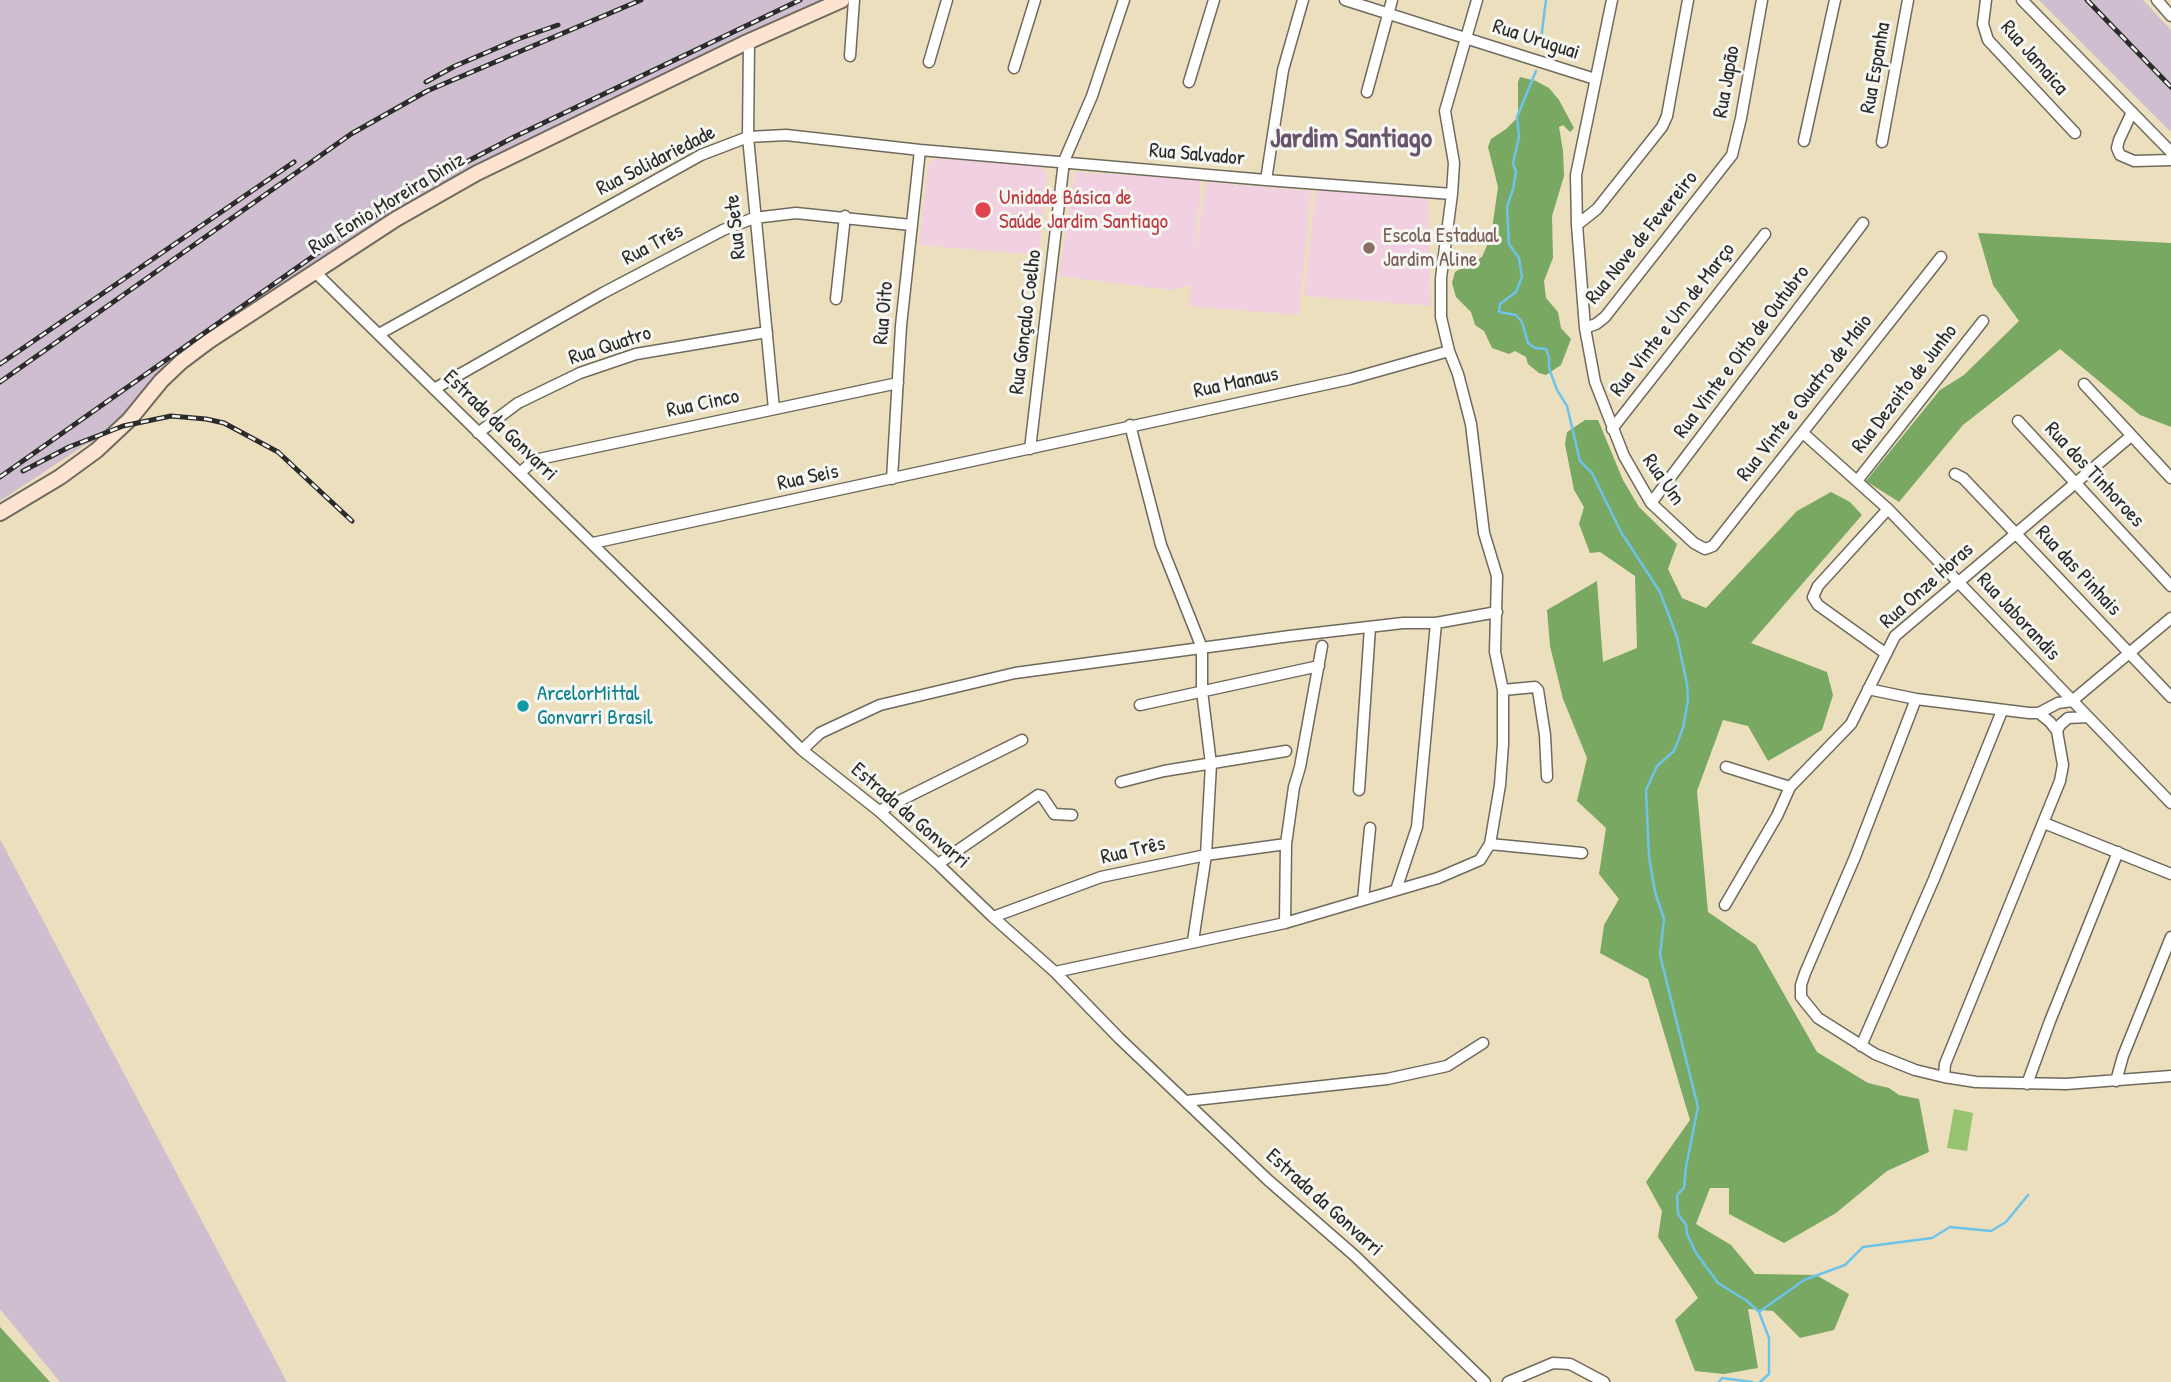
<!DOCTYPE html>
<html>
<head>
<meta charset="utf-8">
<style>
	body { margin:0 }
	canvas { display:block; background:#ecdfbe }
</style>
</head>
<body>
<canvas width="2171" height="1382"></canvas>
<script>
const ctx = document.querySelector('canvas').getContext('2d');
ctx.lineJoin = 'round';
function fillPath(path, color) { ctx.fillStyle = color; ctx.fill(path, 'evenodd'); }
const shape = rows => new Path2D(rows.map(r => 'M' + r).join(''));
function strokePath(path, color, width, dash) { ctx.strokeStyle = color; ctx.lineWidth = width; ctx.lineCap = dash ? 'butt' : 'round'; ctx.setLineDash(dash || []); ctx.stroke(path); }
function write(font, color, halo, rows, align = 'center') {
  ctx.font = font + ' "Patrick Hand",sans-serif'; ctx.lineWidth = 6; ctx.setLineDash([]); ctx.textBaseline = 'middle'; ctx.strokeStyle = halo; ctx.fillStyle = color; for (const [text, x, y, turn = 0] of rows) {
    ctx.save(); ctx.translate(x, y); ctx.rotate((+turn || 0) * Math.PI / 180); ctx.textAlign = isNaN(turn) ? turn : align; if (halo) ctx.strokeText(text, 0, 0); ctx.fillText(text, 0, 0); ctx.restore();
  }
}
const built = shape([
	[937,158,1040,165,1047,175,1039,255,919,245,928,164],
	[1075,172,1201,179,1194,266,1206,182,1311,191,1299,315,1189,306,1191,285,1172,290,1059,276],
	[1316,190,1428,199,1431,306,1304,296]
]);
const industrial = shape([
	[0,0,822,0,573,119,183,354,108,435,85,445,0,501],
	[2039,0,2143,0,2171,30,2171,132],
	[0,839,287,1382,60,1382,0,1309]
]);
const green = shape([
	[1954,1109,1973,1113,1967,1151,1947,1148]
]);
const forest = shape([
	[1520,77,1536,81,1549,88,1559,100,1574,128,1570,132,1563,125,1559,127,1563,151,1564,176,1552,216,1553,258,1544,281,1546,298,1558,312,1561,328,1571,339,1561,365,1546,375,1539,373,1528,364,1526,357,1515,351,1509,354,1492,348,1484,331,1475,325,1471,312,1456,297,1452,283,1455,272,1482,257,1491,236,1498,187,1488,147,1491,139,1506,129,1518,117,1518,82],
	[1978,233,2171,243,2171,427,2140,415,2060,349,1963,425,1899,502,1866,481,1940,390,1964,375,2019,321,1993,285],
	[1585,420,1598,420,1623,480,1639,507,1677,544,1668,569,1682,598,1706,608,1797,511,1831,492,1850,502,1862,515,1751,643,1827,672,1833,695,1822,730,1768,761,1748,726,1723,720,1697,791,1708,912,1756,945,1817,1052,1868,1083,1889,1088,1899,1095,1919,1099,1929,1152,1887,1171,1836,1213,1784,1243,1729,1214,1729,1188,1710,1188,1696,1224,1731,1245,1755,1274,1816,1275,1849,1294,1834,1330,1800,1338,1773,1311,1748,1309,1758,1368,1724,1374,1695,1371,1675,1320,1698,1298,1658,1237,1662,1211,1646,1182,1690,1120,1648,979,1600,953,1604,925,1619,899,1599,874,1606,828,1577,801,1587,758,1563,699,1550,646,1547,610,1597,581,1603,662,1637,648,1635,576,1600,552,1590,553,1579,524,1584,507,1574,490,1565,444,1567,432],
	[0,1327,50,1382,0,1382]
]);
const stream = shape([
	[1540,47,1546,0],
	[1536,71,1517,117,1519,137,1513,163,1516,172,1513,189,1507,207,1509,244,1519,258,1522,277,1516,292,1500,304,1499,312,1516,315,1522,322,1528,343,1535,348,1546,349,1549,357,1549,368,1557,390,1567,406,1580,461,1592,473,1621,532,1660,592,1677,637,1687,684,1688,700,1683,728,1674,751,1657,766,1646,790,1649,857,1655,892,1664,919,1660,955,1698,1107,1686,1167,1684,1188,1677,1195,1678,1214,1686,1225,1687,1234,1696,1253,1718,1283,1747,1301,1759,1312],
	[1719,1382,1722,1378,1752,1382],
	[1760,1382,1769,1374,1769,1338,1759,1312,1804,1280,1845,1265,1863,1247,1932,1238,1950,1227,1991,1231,2006,1222,2028,1195]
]);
const minor = shape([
	[1345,0,1595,79],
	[1477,0,1445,111,1454,163,1452,194,1441,278,1441,317,1449,351,1458,374,1471,424,1484,533,1497,576,1495,652,1503,690,1503,744,1500,785,1490,844],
	[1612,0,1576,175,1577,225,1585,328,1595,382,1624,456,1651,503,1694,543,1705,549,1713,546,1941,257],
	[1986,0,1983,24,1988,40,2075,133],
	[2022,0,2171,152],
	[2157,0,2171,16],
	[749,42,748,137,774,409],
	[850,56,854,0],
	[929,62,947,0],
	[1014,68,1035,0],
	[1189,82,1214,0],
	[1367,92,1392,0],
	[2132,112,2119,140,2117,148,2120,155,2134,161,2171,160],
	[1804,141,1835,0],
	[1882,142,1908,0],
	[1266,180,1283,70,1303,0],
	[1577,225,1597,209,1662,127,1667,116,1688,0],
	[315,272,802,750,879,811,938,864,993,917,1055,972,1119,1038,1268,1180,1355,1256,1485,1382],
	[836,299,845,216],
	[1585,328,1596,324,1605,317,1732,155,1741,118,1762,0],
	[379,334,701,155,748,137,786,135,920,150,1266,180,1452,194],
	[2084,384,2171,478],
	[434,389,603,293,723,230,754,218,796,213,911,225],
	[2018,421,2171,586],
	[1130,425,1161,545,1202,648,1202,691,1211,764,1206,855,1193,941],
	[1612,429,1765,234],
	[478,433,518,403,580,373,636,354,767,332],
	[1803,433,1888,509,2171,803],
	[1030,449,1064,161,1092,96,1124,0],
	[521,472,531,463,539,459,898,383],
	[1955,474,1963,478,2171,697],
	[892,479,901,326,920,150],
	[1857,481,1983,321],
	[1651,503,1863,223],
	[593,543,1350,379,1449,351],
	[1885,653,1818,605,1813,597,1818,586,1888,509],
	[1868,689,1916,699,2029,713,2039,713,2058,703,2072,701],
	[1503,690,1535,687,1538,690,1545,735,1547,777],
	[1916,699,1855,857,1805,973,1801,985,1801,997,1818,1018,1875,1054,1915,1070,1944,1077,1976,1082,2066,1084,2171,1076],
	[2072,701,2171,618],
	[1140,705,1319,666],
	[2057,731,2060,725,2068,718,2088,717],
	[802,750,820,733,880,705,1015,673,1290,636,1403,623,1436,623,1497,612],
	[1726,767,1790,787],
	[1121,782,1164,771,1286,751],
	[1359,790,1370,627],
	[879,811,1022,740],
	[2044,823,2171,874],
	[938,864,1038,795,1042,796,1054,814,1072,815],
	[1396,890,1417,827,1436,623],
	[1363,900,1370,828],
	[1725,905,1777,816,1790,787,1851,724,1895,636,2131,436],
	[993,917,1101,877,1206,855,1286,844],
	[1285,923,1286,844,1294,787,1300,767,1322,646],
	[1055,972,1285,923,1438,878,1480,860,1490,844,1582,853],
	[1861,1046,1934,879,2002,711],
	[1944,1077,1945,1064,2060,781,2063,765,2057,731,2050,722,2039,713],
	[2116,1081,2123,1056,2171,937],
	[2027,1084,2050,1021,2118,852],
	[1186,1101,1387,1079,1447,1066,1483,1043],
	[1508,1382,1553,1363,1570,1364,1604,1382]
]);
const secondary = shape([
	[0,513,60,477,97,450,130,419,161,381,181,362,209,341,396,219,477,173,743,44,842,0]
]);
const rail = shape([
	[2087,0,2171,87],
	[426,82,455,66,518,39,558,25],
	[0,364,294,162],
	[0,382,351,134,427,91,641,0],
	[23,471,69,447,123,426,171,416,206,419,224,423,278,452,352,521],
	[0,477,339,238,430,181,514,137,800,0]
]);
const markers = [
	[983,210,9,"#e0444e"],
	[1369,248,7,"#8d6e63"],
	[523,706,7,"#0f9aa8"]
];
const streetNames = [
	["Rua Uruguai",1536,40,18],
	["Rua Jamaica",2034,58,49],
	["Rua Espanha",1876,68,-80],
	["Rua Japão",1727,82,-80],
	["Rua Salvador",1197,155,5],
	["Rua Solidariedade",656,161,-27],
	["Rua Eonio Moreira Diniz",387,204,-31],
	["Rua Sete",736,227,-96],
	["Rua Nove de Fevereiro",1642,238,-51],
	["Rua Três",653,245,-28],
	["Rua Oito",884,313,-85],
	["Rua Vinte e Um de Março",1673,320,-52],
	["Rua Gonçalo Coelho",1026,322,-83],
	["Rua Quatro",610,346,-18],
	["Rua Vinte e Oito de Outubro",1742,352,-53],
	["Rua Manaus",1236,383,-12],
	["Rua Dezoito de Junho",1905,389,-52],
	["Rua Vinte e Quatro de Maio",1805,398,-52],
	["Rua Cinco",703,404,-12],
	["Estrada da Gonvarri",500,426,44],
	["Rua dos Tinhoroes",2094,475,47],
	["Rua Seis",808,478,-12],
	["Rua Um",1663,480,55],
	["Rua das Pinhais",2078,571,47],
	["Rua Onze Horas",1927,586,-42],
	["Rua Jaborandis",2018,617,47],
	["Estrada da Gonvarri",910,816,41],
	["Rua Três",1133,851,-13],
	["Estrada da Gonvarri",1324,1203,42]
];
const healthNames = [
	["Unidade Básica de",999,198],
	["Saúde Jardim Santiago",999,222]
];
const educationNames = [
	["Escola Estadual",1383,236],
	["Jardim Aline",1383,260]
];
const cultureNames = [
	["ArcelorMittal",537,694],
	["Gonvarri Brasil",537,718]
];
const districtNames = [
	["Jardim Santiago",1351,140]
];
fillPath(built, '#f1d0e2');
fillPath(industrial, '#cebed0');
fillPath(green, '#97c26f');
fillPath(forest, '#79a862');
strokePath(stream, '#6dc3ea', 2.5);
strokePath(minor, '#6f6a5e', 13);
strokePath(secondary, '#6f6a5e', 18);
strokePath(minor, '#fff', 10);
strokePath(secondary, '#fde4d0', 14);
strokePath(rail, '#2b2b2b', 5);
strokePath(rail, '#f6f6f2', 2.5, [8]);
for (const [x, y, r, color] of markers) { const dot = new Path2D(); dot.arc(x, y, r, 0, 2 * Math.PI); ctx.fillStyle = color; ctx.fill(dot); strokePath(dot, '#f6f6f2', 2.5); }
write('21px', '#2b2b2b', '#f6f6f2', streetNames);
write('21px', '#be3a42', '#f6f6f2', healthNames, 'left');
write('21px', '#785e54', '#f6f6f2', educationNames, 'left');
write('21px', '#0d838f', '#f6f6f2', cultureNames, 'left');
write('bold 28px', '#68556d', '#f6f6f2', districtNames);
</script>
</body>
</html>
